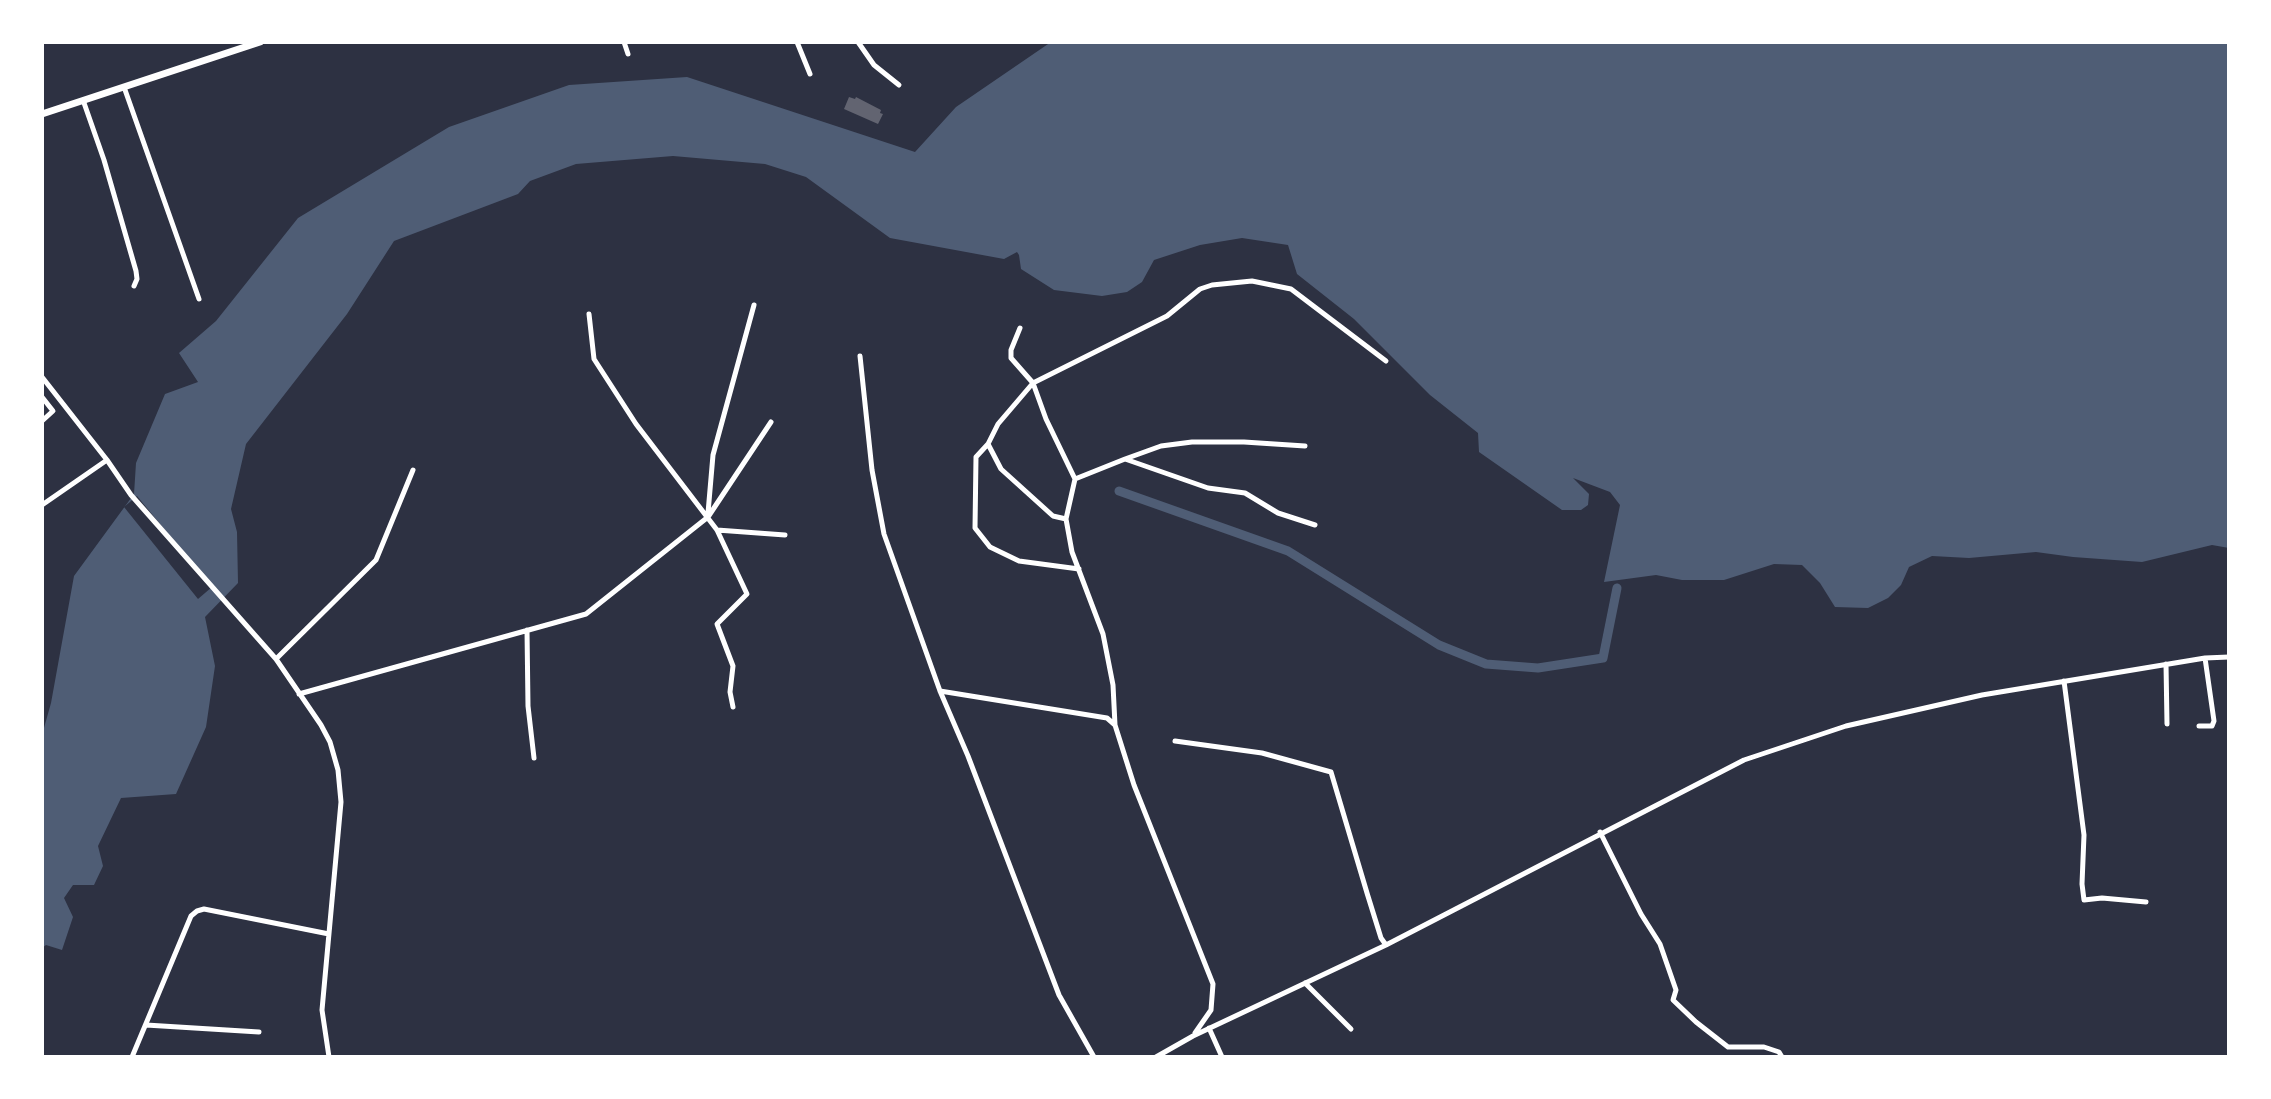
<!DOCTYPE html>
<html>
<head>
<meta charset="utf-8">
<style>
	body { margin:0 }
	#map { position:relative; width:2271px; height:1099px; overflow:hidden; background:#2d3142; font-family:"Times New Roman",serif }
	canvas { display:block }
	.frame { position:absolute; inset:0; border:44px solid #fff; pointer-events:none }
</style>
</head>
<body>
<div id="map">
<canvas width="2271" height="1099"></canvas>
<div class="frame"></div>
</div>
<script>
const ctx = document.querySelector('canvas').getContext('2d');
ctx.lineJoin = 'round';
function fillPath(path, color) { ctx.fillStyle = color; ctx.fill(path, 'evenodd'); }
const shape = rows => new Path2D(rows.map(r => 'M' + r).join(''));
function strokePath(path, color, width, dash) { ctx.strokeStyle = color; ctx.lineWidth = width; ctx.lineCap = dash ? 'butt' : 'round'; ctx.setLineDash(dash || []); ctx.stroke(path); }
const water = shape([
	[1051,42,2229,42,2229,548,2212,545,2142,562,2073,557,2036,552,1969,558,1932,556,1909,567,1901,585,1888,598,1868,608,1835,607,1820,583,1802,565,1774,564,1724,580,1682,580,1656,575,1604,582,1620,505,1610,492,1573,478,1589,494,1588,505,1581,510,1562,510,1479,452,1478,433,1430,395,1354,319,1297,274,1288,245,1242,238,1200,245,1154,260,1142,282,1127,292,1102,296,1054,290,1021,269,1019,255,1017,252,1004,259,890,238,806,177,765,164,673,156,576,164,530,181,518,194,394,241,347,314,246,444,231,509,237,532,238,583,205,617,215,666,206,727,176,794,121,798,98,846,103,866,94,885,73,885,64,898,73,917,62,950,46,945,42,948,42,735,51,703,74,576,134,494,136,463,165,394,198,382,179,353,216,321,298,218,449,127,569,85,687,77,915,152,956,107]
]);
const pier = shape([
	[137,496,212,587,198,599,124,507]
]);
const canal = shape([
	[1119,491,1288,551,1439,645,1486,664,1538,668,1603,658,1617,588]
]);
const building = shape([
	[849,97,855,99,856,97,881,110,880,113,883,114,878,124,844,109]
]);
const minor = shape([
	[624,42,628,54],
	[797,42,810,74],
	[858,42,874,65,899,85],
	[124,87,199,299],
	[83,100,104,160,136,271,137,279,134,286],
	[589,314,594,359,636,424,717,530,747,594,717,624,733,666,730,692,733,707],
	[1020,328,1011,350,1011,358,1033,383,1046,419,1075,479,1066,519],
	[860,356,872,470,884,534,940,691,968,756,1059,995,1094,1057],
	[42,377,107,460,131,495,276,659,321,725,330,742,338,770,341,802,322,1010,329,1057],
	[42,397,53,411,42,421],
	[988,444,976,457,975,528,990,547,1019,561,1079,569],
	[1125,459,1161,446,1192,442,1244,442,1305,446],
	[1075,479,1125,459,1208,488,1245,493,1278,513,1315,525],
	[42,505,107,460],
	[708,513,713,455,754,305],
	[717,530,785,535],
	[527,630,528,706,534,758],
	[276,659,376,560,413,470],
	[2166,664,2167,724],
	[2064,681,2084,835,2082,884,2084,900,2102,898,2146,902],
	[940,691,1107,718,1115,725,1134,785,1213,984,1211,1010,1195,1033],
	[299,694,586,614,708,517,771,422],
	[1115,725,1113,685,1103,634,1072,552,1066,519,1053,516,1001,469,988,444,998,424,1033,383,1167,316,1200,289,1212,285,1252,281,1291,289,1386,361],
	[2199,726,2212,726,2214,721,2205,658],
	[1175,741,1262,753,1331,772,1367,893,1381,938,1386,945],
	[1600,832,1641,914,1660,944,1676,990,1673,1000,1696,1022,1728,1047,1764,1047,1779,1052,1782,1057],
	[1305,983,1351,1029],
	[146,1025,259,1032],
	[1209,1028,1222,1057],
	[132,1057,191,916,197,911,204,909,329,934],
	[1156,1057,1193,1036,1386,945,1744,760,1846,726,1982,695,2205,658,2229,657]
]);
const secondary = shape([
	[42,114,260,42]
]);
fillPath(water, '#4f5d75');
fillPath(pier, '#2d3142');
strokePath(canal, '#4f5d75', 9);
fillPath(building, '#626471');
strokePath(minor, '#fff', 5);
strokePath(secondary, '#fff', 7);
</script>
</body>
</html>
